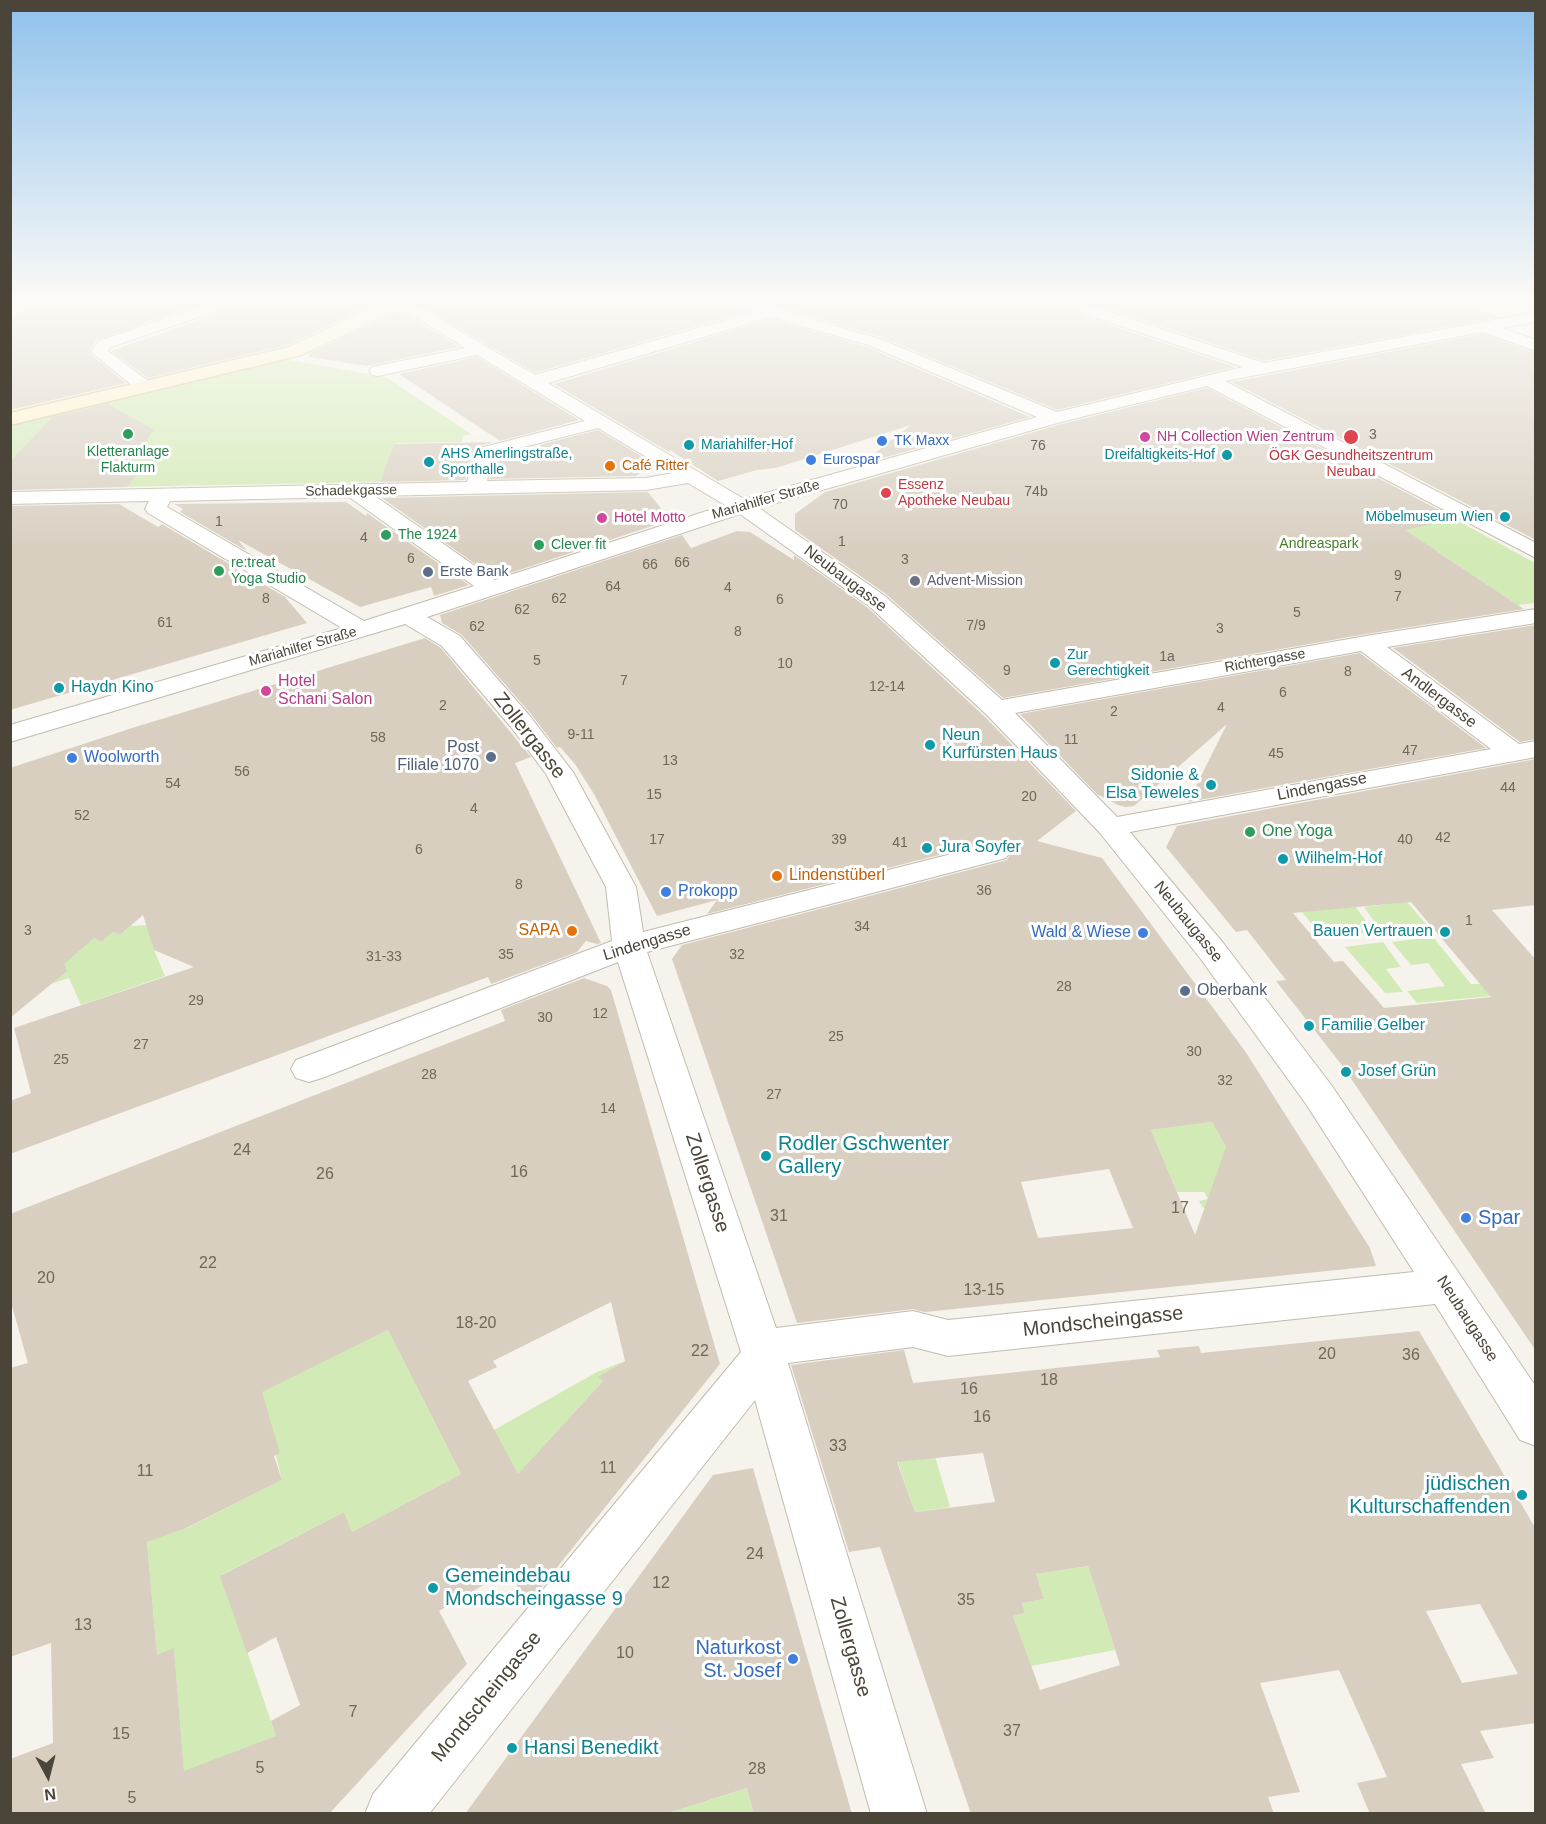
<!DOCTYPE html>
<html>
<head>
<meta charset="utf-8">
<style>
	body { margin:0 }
	#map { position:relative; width:1546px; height:1824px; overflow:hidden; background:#f6f3ec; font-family:Helvetica,sans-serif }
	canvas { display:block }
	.frame { position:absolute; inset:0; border:12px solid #4b4439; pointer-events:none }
	.north { position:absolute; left:18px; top:1746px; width:60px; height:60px; -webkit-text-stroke:4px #fff; paint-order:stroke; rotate:173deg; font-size:16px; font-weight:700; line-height:24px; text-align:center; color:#4b4439 }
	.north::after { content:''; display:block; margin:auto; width:21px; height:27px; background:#4b4439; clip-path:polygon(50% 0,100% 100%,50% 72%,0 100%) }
</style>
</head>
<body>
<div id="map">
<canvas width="1546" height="1824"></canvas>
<div class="frame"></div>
<div class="north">N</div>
</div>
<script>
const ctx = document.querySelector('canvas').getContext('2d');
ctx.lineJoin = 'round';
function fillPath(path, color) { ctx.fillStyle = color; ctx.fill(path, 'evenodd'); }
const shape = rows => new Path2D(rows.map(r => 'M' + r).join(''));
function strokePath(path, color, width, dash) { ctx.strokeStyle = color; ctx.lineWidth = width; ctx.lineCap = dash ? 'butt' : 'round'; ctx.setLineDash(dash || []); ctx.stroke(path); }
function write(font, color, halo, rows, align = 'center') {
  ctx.font = font + ' Helvetica,sans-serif'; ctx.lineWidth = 6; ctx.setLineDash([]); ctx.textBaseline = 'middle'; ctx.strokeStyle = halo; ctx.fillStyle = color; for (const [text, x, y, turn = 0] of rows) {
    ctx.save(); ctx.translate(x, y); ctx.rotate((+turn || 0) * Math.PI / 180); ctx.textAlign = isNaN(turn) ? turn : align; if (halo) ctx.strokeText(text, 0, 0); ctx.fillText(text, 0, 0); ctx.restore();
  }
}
const green = shape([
	[284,359,386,377,471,434,463,436,461,442,395,443,380,482,11,489,10,425],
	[1198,488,1455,519,1535,563,1535,603,1518,605,1437,551,1428,554],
	[1407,902,1427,925,1381,931,1364,907],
	[1355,906,1374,932,1346,935,1338,924,1326,926,1332,936,1323,937,1302,912],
	[148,925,154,950,165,976,81,1005,69,978,11,997,94,938,101,942,113,932,120,935,131,926],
	[1433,937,1471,984,1484,984,1492,996,1417,1003,1407,991,1445,986,1428,963,1411,965,1392,942],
	[1383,942,1401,967,1386,969,1403,992,1385,993,1345,947],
	[1212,1122,1234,1161,1217,1206,1203,1208,1199,1201,1208,1199,1204,1192,1177,1192,1151,1130],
	[388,1330,461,1474,352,1532,344,1512,221,1575,276,1736,184,1772,174,1649,157,1655,147,1542,159,1419,187,1528,282,1480,260,1392],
	[625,1361,599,1377,603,1381,481,1515,494,1430,597,1372],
	[882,1417,929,1436,950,1507,915,1512],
	[1088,1566,1115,1650,1031,1666,1013,1616,1025,1613,1022,1603,1044,1599,1036,1574],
	[757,1785,750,1799,754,1813,665,1814]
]);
const building = shape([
	[64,297,220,297,97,340,89,351,90,354,126,383,10,410,10,319],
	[253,297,389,297,288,345,148,378,111,351,250,302],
	[416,297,711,297,714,302,746,312,535,373,423,307,410,303],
	[747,297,1039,297,1042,302,1235,367,1057,410,881,337],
	[1072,297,1441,297,1500,317,1264,361],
	[395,313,411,317,459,347,367,366,309,357,308,354],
	[771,319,867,347,1030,417,861,464,911,425,776,468,757,470,718,481,670,450,669,452,554,384],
	[1482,334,1536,353,1536,540,1232,382],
	[477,357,579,420,500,441,399,374],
	[1207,388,1456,519,1405,530,1524,609,1366,634,1003,698,886,594,795,530,795,514,825,492,1062,424],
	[108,404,154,430,119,476,135,476,127,487,10,490,10,462,52,417],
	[598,430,653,463,636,476,490,479,494,458,497,456],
	[493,442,474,448,465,480,380,482,394,444],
	[646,492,648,492,670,520,495,578,382,498],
	[346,502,366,516,367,513,469,585,434,596,431,587,360,607,238,540,247,551,180,512,183,509,174,504],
	[119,504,158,527,162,524,285,597,307,623,10,710,10,506],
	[737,531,750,532,794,560,794,555,868,608,985,717,1076,811,1037,841,1102,858,1245,1051,1370,1248,1376,1266,925,1312,913,1309,797,1323,672,959,682,945,1007,860,1012,851,1007,844,994,841,707,914,717,900,657,916,594,794,575,764,560,747,557,748,531,714,462,635,442,623,440,615,682,535,691,548],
	[1212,1122,1226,1147,1195,1235,1151,1130],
	[1109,1169,1133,1228,1038,1238,1021,1182],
	[1536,625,1536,739,1520,742,1393,648],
	[425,638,441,648,531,757,515,763,601,943,597,944,586,941,577,952,491,984,488,977,10,1154,10,1101,31,1093,14,1028,194,967,154,950,143,915,120,935,113,932,101,942,94,938,64,964,67,971,10,1018,10,768,129,729],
	[1360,653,1486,748,1188,802,1227,724,1134,806,1126,807,1118,805,1097,794,1020,714],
	[1536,759,1536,905,1492,910,1536,960,1536,1351,1341,1064,1276,981,1286,980,1247,930,1236,932,1166,847,1177,826],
	[1411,902,1491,997,1384,1008,1343,961,1334,962,1293,913],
	[584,978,607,986,611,990,720,1364,527,1605,509,1570,439,1611,467,1664,329,1814,10,1814,10,1759,53,1743,51,1643,10,1657,10,1368,28,1363,10,1299,10,1214,505,1021,501,1010],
	[611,1302,625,1361,598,1377,603,1381,518,1474,468,1381,497,1367,493,1361],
	[388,1330,461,1474,352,1532,344,1512,220,1576,247,1653,276,1637,300,1705,271,1721,276,1736,184,1771,174,1648,157,1655,147,1542,186,1528,282,1480,274,1456,280,1453,262,1392],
	[1419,1331,1536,1529,1536,1723,1480,1731,1494,1758,1461,1764,1486,1814,1370,1814,1357,1783,1387,1777,1339,1670,1260,1683,1300,1792,1268,1797,1274,1814,971,1814,880,1547,849,1552,791,1365,904,1350,913,1383,1160,1357,1157,1350,1199,1346,1201,1353],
	[983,1453,995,1502,915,1512,897,1462],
	[1088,1566,1120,1665,1040,1690,1013,1616,1025,1613,1022,1603,1044,1599,1036,1574],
	[1480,1604,1518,1674,1462,1683,1426,1611],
	[753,1468,852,1814,754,1814,747,1788,665,1814,465,1814,713,1475]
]);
const street = shape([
	[228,297,251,297,249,300,111,347,108,351,151,383,154,387,151,391,139,391,91,352,99,341,228,297],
	[713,297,738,297,880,339,1057,412,1243,367,1043,300,1041,297,1064,297,1264,363,1536,312,1536,322,1502,328,1536,340,1536,351,1482,332,1225,381,1536,543,1536,558,1207,386,1061,422,759,508,885,596,1002,700,1366,636,1536,609,1536,623,1387,647,1519,744,1536,741,1536,757,1130,832,1224,944,1332,1086,1536,1387,1536,1446,1520,1440,1435,1304,948,1356,913,1347,788,1363,927,1814,871,1814,755,1400,429,1814,365,1814,373,1794,741,1352,618,962,322,1078,309,1082,296,1078,291,1069,296,1060,612,941,606,887,546,774,511,727,442,646,405,624,10,742,10,725,342,628,148,513,145,509,149,501,10,504,10,492,467,482,476,449,585,421,477,355,378,376,372,375,369,371,372,367,465,348,412,315,388,309,385,306,388,303,393,301,422,309,535,375,754,312,715,300,713,297],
	[771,317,868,345,1037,417,744,499,548,383,771,317],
	[598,428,673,473,646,478,487,481,492,456,496,454,598,428],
	[688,483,725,505,495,580,375,496,646,490,688,483],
	[349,497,474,586,364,621,167,507,170,501,349,497],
	[740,514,869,606,987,715,1100,833,1200,958,1306,1104,1414,1272,948,1320,913,1311,776,1328,647,952,1006,858,1010,852,1006,846,995,843,643,932,636,887,573,772,529,715,460,636,427,617,740,514],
	[1361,651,1491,749,1117,817,1015,713,1361,651]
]);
const secondary = shape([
	[34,297,57,297,55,300,10,317,10,306,34,297],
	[395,297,414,297,399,309,301,355,10,425,10,413,289,347,395,297]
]);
const markers = [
	[128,434,6,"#2e9e5b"],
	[1145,437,6,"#d1479c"],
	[1351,437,8,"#e0444e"],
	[882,441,6,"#3f7fe0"],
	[689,445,6,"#0f9aa8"],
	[1227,455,6,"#0f9aa8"],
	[811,460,6,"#3f7fe0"],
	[429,462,6,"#0f9aa8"],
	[610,466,6,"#e8710a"],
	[886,493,6,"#e0444e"],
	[1505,517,6,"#0f9aa8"],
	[602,518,6,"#d1479c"],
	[386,535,6,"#2e9e5b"],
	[539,545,6,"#2e9e5b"],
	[219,571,6,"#2e9e5b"],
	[428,572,6,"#5c6f8a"],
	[915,581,6,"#6b7280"],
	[1055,663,6,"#0f9aa8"],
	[59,688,6,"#0f9aa8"],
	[266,691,6,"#d1479c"],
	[930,745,6,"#0f9aa8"],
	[491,757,6,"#5c6f8a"],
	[72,758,6,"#3f7fe0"],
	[1211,785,6,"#0f9aa8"],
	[1250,832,6,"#2e9e5b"],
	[927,848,6,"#0f9aa8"],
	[1283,859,6,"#0f9aa8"],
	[777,876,6,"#e8710a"],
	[666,892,6,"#3f7fe0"],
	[572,931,6,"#e8710a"],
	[1445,932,6,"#0f9aa8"],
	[1143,933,6,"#3f7fe0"],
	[1185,991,6,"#5c6f8a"],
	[1309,1026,6,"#0f9aa8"],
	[1346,1072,6,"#0f9aa8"],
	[766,1156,6,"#0f9aa8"],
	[1466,1218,6,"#3f7fe0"],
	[1522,1495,6,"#0f9aa8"],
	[433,1588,6,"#0f9aa8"],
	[793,1659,6,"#3f7fe0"],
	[512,1748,6,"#0f9aa8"]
];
const numberNames = [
	["3",1373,435],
	["76",1038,446],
	["74b",1036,492],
	["70",840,505],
	["1",219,522],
	["4",364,538],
	["1",842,542],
	["6",411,559],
	["3",905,560],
	["66",682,563],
	["66",650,565],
	["9",1398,576],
	["64",613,587],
	["4",728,588],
	["7",1398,597],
	["8",266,599],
	["62",559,599],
	["6",780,600],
	["62",522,610],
	["5",1297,613],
	["61",165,623],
	["7/9",976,626],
	["62",477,627],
	["3",1220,629],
	["8",738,632],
	["1a",1167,657],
	["5",537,661],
	["10",785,664],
	["9",1007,671],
	["8",1348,672],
	["7",624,681],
	["12-14",887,687],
	["6",1283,693],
	["2",443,706],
	["4",1221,708],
	["2",1114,712],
	["9-11",581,735],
	["58",378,738],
	["11",1071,740],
	["47",1410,751],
	["45",1276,754],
	["13",670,761],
	["56",242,772],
	["54",173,784],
	["44",1508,788],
	["15",654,795],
	["20",1029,797],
	["4",474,809],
	["52",82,816],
	["42",1443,838],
	["17",657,840],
	["39",839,840],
	["40",1405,840],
	["41",900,843],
	["6",419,850],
	["8",519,885],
	["36",984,891],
	["1",1469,921],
	["34",862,927],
	["3",28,931],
	["35",506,955],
	["32",737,955],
	["31-33",384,957],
	["28",1064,987],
	["29",196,1001],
	["12",600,1014],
	["30",545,1018],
	["25",836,1037],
	["27",141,1045],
	["30",1194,1052],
	["25",61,1060],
	["28",429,1075],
	["32",1225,1081],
	["27",774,1095],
	["14",608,1109]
];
const farHotelnames = [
	["NH Collection Wien Zentrum",1157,437],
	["Hotel Motto",614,518]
];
const farShopnames = [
	["TK Maxx",894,441],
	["Eurospar",823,460]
];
const farCulturenames = [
	["Mariahilfer-Hof",701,445],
	["AHS Amerlingstraße,",441,454],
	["Sporthalle",441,470],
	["Dreifaltigkeits-Hof",1215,455,"right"],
	["Möbelmuseum Wien",1493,517,"right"],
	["Zur",1067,655],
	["Gerechtigkeit",1067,671]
];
const farLeisurenames = [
	["Kletteranlage",128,452,"center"],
	["Flakturm",128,468,"center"],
	["The 1924",398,535],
	["Clever fit",551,545],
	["re:treat",231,563],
	["Yoga Studio",231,579]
];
const farHealthnames = [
	["ÖGK Gesundheitszentrum",1351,456],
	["Neubau",1351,472],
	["Essenz",898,485,"left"],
	["Apotheke Neubau",898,501,"left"]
];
const farFoodnames = [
	["Café Ritter",622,466]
];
const farStreetnames = [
	["Schadekgasse",351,491,-1],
	["Mariahilfer Straße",766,500,-16],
	["Mariahilfer Straße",303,647,-16],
	["Richtergasse",1265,661,-10]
];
const farParknames = [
	["Andreaspark",1319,544]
];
const farServicenames = [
	["Erste Bank",440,572]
];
const farWorshipnames = [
	["Advent-Mission",927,581]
];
const streetNames = [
	["Neubaugasse",845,579,37],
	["Andlergasse",1439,698,37],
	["Lindengasse",1322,787,-11],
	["Neubaugasse",1188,922,51],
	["Lindengasse",647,943,-17],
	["Neubaugasse",1467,1319,57]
];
const hotelNames = [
	["Hotel",278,682],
	["Schani Salon",278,700]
];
const cultureNames = [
	["Haydn Kino",71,688],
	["Neun",942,736],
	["Kurfürsten Haus",942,754],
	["Sidonie &",1199,776,"right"],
	["Elsa Teweles",1199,794,"right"],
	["Jura Soyfer",939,848],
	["Wilhelm-Hof",1295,859],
	["Bauen Vertrauen",1433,932,"right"],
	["Familie Gelber",1321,1026],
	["Josef Grün",1358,1072]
];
const serviceNames = [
	["Post",479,748],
	["Filiale 1070",479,766],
	["Oberbank",1197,991,"left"]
];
const shopNames = [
	["Woolworth",84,758],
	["Prokopp",678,892],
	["Wald & Wiese",1131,933,"right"]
];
const leisureNames = [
	["One Yoga",1262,832]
];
const foodNames = [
	["Lindenstüberl",789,876],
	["SAPA",560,931,"right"]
];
const nearNumbernames = [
	["24",242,1151],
	["16",519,1173],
	["26",325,1175],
	["17",1180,1209],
	["31",779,1217],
	["22",208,1264],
	["20",46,1279],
	["13-15",984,1291],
	["18-20",476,1324],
	["22",700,1352],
	["20",1327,1355],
	["36",1411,1356],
	["18",1049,1381],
	["16",969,1390],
	["16",982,1418],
	["33",838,1447],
	["11",608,1469],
	["11",145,1472],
	["24",755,1555],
	["12",661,1584],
	["35",966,1601],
	["13",83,1626],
	["10",625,1654],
	["7",353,1713],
	["37",1012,1732],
	["15",121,1735],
	["5",260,1769],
	["28",757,1770],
	["5",132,1799]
];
const nearStreetnames = [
	["Zollergasse",529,736,52],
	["Zollergasse",707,1183,72],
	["Mondscheingasse",1103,1322,-6],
	["Zollergasse",850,1647,74],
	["Mondscheingasse",487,1697,-51]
];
const nearCulturenames = [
	["Rodler Gschwenter",778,1144],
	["Gallery",778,1167],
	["jüdischen",1510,1484,"right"],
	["Kulturschaffenden",1510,1507,"right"],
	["Gemeindebau",445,1576],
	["Mondscheingasse 9",445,1599],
	["Hansi Benedikt",524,1748]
];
const nearShopnames = [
	["Spar",1478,1218],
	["Naturkost",781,1648,"right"],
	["St. Josef",781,1671,"right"]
];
fillPath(green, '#d2eab5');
fillPath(building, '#d8cfc1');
strokePath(street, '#c2bbae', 2);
strokePath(secondary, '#d6c79b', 3);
fillPath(street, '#fff');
fillPath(secondary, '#fff3cd');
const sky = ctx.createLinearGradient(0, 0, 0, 553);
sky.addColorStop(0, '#8fc1ec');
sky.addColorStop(0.54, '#fbfaf6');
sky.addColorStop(1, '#fbfaf600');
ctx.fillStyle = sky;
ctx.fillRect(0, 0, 1546, 553);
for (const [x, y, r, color] of markers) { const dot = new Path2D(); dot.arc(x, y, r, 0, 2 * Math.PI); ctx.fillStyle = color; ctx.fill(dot); strokePath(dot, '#fff', 2); }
write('14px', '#6e675b', null, numberNames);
write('14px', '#b23c85', '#fff', farHotelnames, 'left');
write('14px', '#366cbe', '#fff', farShopnames, 'left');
write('14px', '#0d838f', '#fff', farCulturenames, 'left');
write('14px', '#27864d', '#fff', farLeisurenames, 'left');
write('14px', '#be3a42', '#fff', farHealthnames);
write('14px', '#c56008', '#fff', farFoodnames, 'left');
write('14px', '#4b4439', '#fff', farStreetnames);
write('14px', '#4a7f2a', '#fff', farParknames);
write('14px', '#4e5e75', '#fff', farServicenames, 'left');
write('14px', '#5b616d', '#fff', farWorshipnames, 'left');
write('16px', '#4b4439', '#fff', streetNames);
write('16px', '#b23c85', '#fff', hotelNames, 'left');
write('16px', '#0d838f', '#fff', cultureNames, 'left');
write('16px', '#4e5e75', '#fff', serviceNames, 'right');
write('16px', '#366cbe', '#fff', shopNames, 'left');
write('16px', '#27864d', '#fff', leisureNames, 'left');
write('16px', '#c56008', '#fff', foodNames, 'left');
write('16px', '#6e675b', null, nearNumbernames);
write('20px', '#4b4439', '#fff', nearStreetnames);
write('20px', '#0d838f', '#fff', nearCulturenames, 'left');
write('20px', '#366cbe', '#fff', nearShopnames, 'left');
</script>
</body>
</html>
